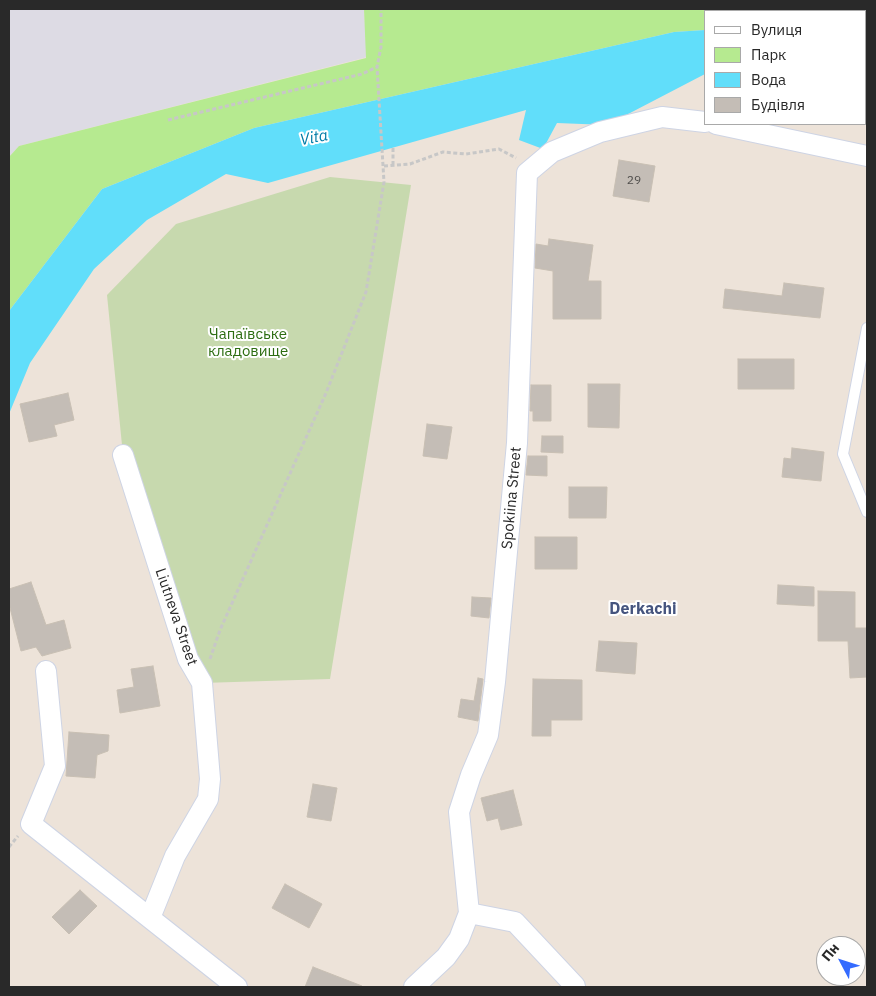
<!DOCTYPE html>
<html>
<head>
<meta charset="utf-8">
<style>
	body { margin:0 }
	#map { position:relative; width:876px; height:996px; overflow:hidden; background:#ede3d9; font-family:"IBM Plex Sans",sans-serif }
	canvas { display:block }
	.frame { position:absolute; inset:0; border:10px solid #292929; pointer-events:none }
	.legend { position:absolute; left:704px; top:10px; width:162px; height:115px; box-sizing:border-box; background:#fff; border:1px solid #a9a9a9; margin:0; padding:6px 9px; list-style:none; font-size:15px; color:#292929 }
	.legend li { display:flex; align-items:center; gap:10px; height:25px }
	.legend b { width:25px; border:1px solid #a9a9a9 }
	.north { position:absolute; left:816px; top:936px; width:50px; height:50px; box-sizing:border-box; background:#fff; border:1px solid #a9a9a9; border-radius:50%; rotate:310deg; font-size:14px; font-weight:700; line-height:20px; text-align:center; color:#292929 }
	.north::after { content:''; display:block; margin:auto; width:18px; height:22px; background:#346bff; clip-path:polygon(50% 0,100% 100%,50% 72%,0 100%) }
</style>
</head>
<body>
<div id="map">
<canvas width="876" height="996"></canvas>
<div class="frame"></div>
<ul class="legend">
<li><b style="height:6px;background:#fff"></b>Вулиця</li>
<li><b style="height:14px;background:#b6ea90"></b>Парк</li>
<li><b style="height:14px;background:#61defa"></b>Вода</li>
<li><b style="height:14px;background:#c4bdb6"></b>Будівля</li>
</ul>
<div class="north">Пн</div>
</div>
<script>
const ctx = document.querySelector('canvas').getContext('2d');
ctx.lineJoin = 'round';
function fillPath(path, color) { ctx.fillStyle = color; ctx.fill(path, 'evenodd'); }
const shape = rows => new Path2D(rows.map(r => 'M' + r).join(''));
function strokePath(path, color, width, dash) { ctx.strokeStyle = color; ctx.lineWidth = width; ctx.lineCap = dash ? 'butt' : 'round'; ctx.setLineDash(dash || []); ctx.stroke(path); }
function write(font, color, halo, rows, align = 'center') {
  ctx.font = font + ' "IBM Plex Sans",sans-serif'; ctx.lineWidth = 4; ctx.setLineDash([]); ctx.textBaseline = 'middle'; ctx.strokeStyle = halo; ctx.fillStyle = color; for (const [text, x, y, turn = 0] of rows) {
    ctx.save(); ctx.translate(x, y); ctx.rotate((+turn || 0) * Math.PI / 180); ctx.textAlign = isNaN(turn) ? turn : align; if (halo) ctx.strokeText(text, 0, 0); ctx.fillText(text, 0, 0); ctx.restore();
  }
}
const industrial = shape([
	[9,9,364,9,367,57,19,146,9,157]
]);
const green = shape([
	[364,9,867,9,867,22,865,22,865,11,705,11,705,30,674,32,254,128,102,189,9,311,9,157,19,146,366,58]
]);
const cemetery = shape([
	[330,177,411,185,330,679,202,683,123,455,107,295,176,224]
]);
const water = shape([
	[705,30,705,74,607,125,557,123,543,149,519,140,526,110,268,183,226,174,147,220,94,269,30,363,9,414,9,311,102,189,254,128,674,32]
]);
const building = shape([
	[619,160,655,166,649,202,613,196,619,160],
	[549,239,593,245,588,281,601,281,601,319,553,319,553,271,535,268,536,244,548,246,549,239],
	[784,283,824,288,820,318,723,308,725,289,782,296,784,283],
	[738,359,794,359,794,389,738,389,738,359],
	[588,384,620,384,619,428,588,427,588,384],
	[531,385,551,385,551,421,533,421,533,411,530,411,531,385],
	[68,393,74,420,54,425,57,436,29,442,20,404,68,393],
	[427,424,452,427,447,459,423,456,427,424],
	[542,436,563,436,563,453,541,452,542,436],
	[792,448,824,452,821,481,782,477,784,458,791,459,792,448],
	[528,456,547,456,547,476,526,475,528,456],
	[569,487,607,487,606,518,569,518,569,487],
	[535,537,577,537,577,569,535,569,535,537],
	[31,582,46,625,64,620,71,648,42,656,36,647,21,651,9,604,9,589,31,582],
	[778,585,814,587,814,606,777,604,778,585],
	[818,591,855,592,855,628,867,628,867,677,850,678,848,641,818,641,818,591],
	[472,597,491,598,489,618,471,616,472,597],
	[599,641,637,643,635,674,596,671,599,641],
	[153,666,160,706,120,713,117,690,134,687,131,669,153,666],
	[478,678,483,679,478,721,458,717,461,699,474,701,478,678],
	[533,679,582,680,582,720,551,720,551,736,532,736,533,679],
	[69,732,109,735,108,751,97,755,95,778,66,776,69,732],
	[313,784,337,788,331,821,307,817,313,784],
	[513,790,522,825,501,830,498,818,487,821,481,798,513,790],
	[285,884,322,904,309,928,272,908,285,884],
	[80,890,97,906,69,934,52,917,80,890],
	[313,967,362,986,362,987,305,987,313,967]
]);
const path = shape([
	[168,120,362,74,377,67],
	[393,165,393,147],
	[384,166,410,164,443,152,466,154,499,149,516,158],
	[210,659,220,630,326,393,366,292,384,182,377,67,381,47,381,9],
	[9,847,18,836]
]);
const lane = shape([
	[867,328,843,454,867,512]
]);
const street = shape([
	[716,124,867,156],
	[123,455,188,659,202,683,210,779,208,799,175,856,150,918],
	[46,671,55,766,31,824,237,987],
	[469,913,515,922,575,986],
	[414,987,446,957,459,939,469,913,459,812,471,775,488,735,495,682,517,443,527,173,552,152,600,132,662,117,705,122]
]);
const numberNames = [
	["29",634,181]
];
const parkNames = [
	["Чапаївське",248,335],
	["кладовище",248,352]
];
const streetNames = [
	["Spokiina Street",512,498,-85],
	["Liutneva Street",176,617,71]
];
const waterNames = [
	["Vita",314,138,-11]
];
const neighbourhoodNames = [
	["Derkachi",643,609]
];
fillPath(industrial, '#dddbe4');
fillPath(green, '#b6ea90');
fillPath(cemetery, '#c7d9ae');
fillPath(water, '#61defa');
fillPath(building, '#c4bdb6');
strokePath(building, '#c8bfb3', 1);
strokePath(lane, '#ced4e4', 12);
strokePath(street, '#ced4e4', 22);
strokePath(path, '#c7c7c7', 3, [4, 2.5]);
strokePath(lane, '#fff', 10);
strokePath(street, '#fff', 20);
write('12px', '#504e4c', null, numberNames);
write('15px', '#2d6d12', '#fff', parkNames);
write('15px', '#292929', '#fff', streetNames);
write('italic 16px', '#007ba6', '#fff', waterNames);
write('bold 16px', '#45547e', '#fff', neighbourhoodNames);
</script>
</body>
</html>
